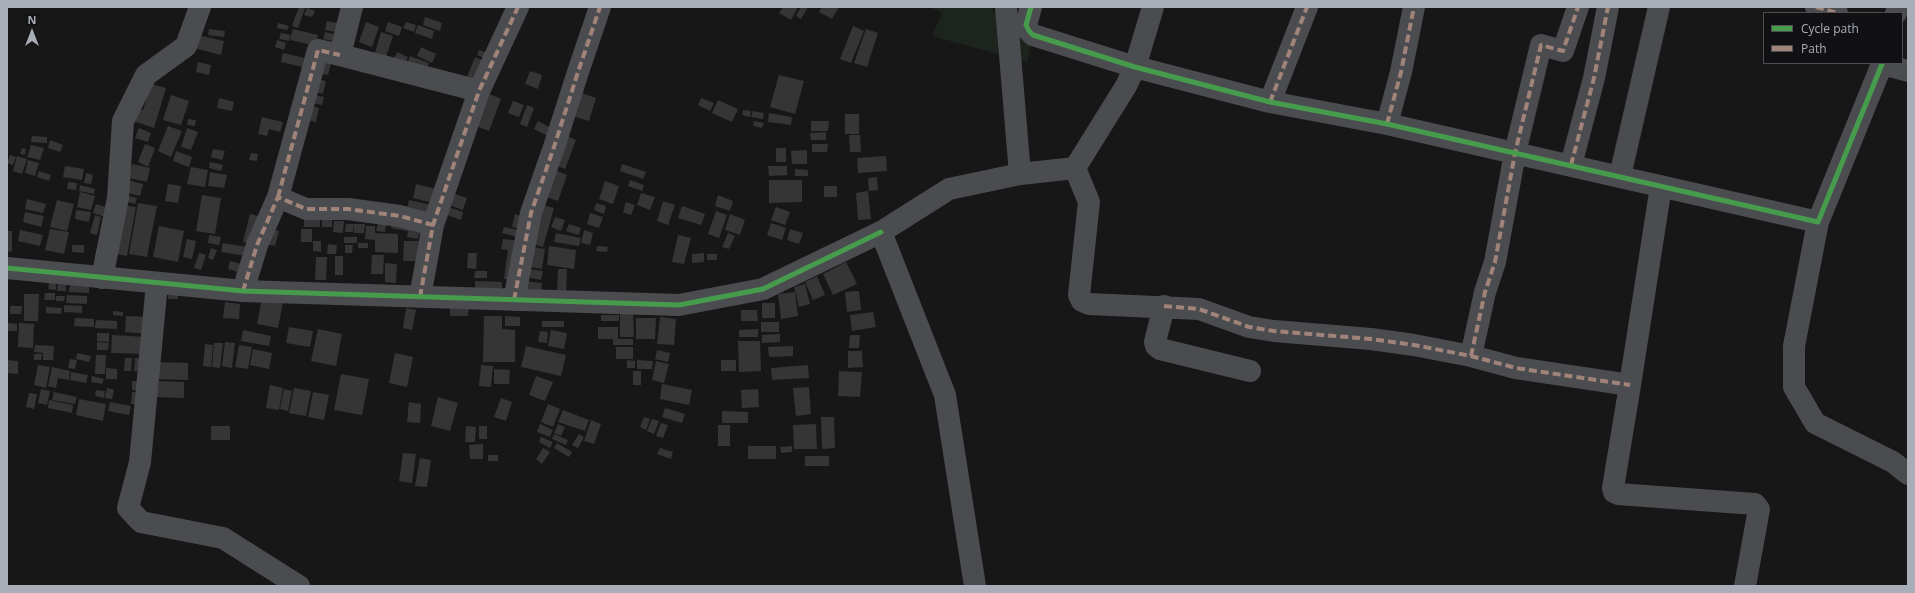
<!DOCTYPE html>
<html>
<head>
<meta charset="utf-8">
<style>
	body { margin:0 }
	#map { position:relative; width:1915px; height:593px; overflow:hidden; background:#171717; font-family:"Open Sans",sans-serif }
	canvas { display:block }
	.frame { position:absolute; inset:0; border:8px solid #a8adb8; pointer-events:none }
	.legend { position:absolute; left:1763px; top:12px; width:140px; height:52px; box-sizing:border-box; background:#111113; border:1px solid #4d4f55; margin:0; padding:5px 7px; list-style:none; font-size:12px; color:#a8adb8 }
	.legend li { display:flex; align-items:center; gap:8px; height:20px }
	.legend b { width:20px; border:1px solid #4d4f55 }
	.north { position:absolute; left:12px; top:12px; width:40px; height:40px; -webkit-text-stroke:3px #111113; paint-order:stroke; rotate:0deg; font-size:11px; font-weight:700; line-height:16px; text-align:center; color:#a8adb8 }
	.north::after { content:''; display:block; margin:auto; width:14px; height:18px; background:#a8adb8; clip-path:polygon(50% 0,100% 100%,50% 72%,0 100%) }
</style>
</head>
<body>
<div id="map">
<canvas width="1915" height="593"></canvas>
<div class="frame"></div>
<ul class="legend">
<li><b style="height:5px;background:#469c4c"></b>Cycle path</li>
<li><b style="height:5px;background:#a18479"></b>Path</li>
</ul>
<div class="north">N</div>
</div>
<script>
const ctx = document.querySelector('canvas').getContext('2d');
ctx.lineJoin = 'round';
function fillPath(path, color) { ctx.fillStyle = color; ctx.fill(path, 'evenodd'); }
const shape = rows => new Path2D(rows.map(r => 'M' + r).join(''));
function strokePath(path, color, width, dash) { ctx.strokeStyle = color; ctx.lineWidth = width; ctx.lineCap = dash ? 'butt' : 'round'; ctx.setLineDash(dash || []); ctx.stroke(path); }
const green = shape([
	[930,7,991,7,999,21,1033,35,1027,62,932,36,942,13]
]);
const building = shape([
	[299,7,305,8,298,28,292,26],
	[783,7,798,7,791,20,779,13],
	[801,7,808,7,801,19,796,16],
	[822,7,839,7,832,19,819,12],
	[307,8,315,11,312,17,304,15],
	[425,17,442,23,440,31,423,25],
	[327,21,338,23,336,32,325,30],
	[366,22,379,27,372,47,359,42],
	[388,22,402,27,399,36,385,31],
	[406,22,416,25,414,32,403,28],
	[278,23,289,26,287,30,277,28],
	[418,25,434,31,432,39,415,33],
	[853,26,864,31,851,63,840,59],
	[209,29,225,31,224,37,208,35],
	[293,29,318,35,316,46,290,40],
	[866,29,878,33,867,67,854,63],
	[325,32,334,34,333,41,323,39],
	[381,32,393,36,386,57,375,53],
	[281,33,291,35,289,41,279,39],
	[197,35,224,41,221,55,194,48],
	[277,40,286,43,284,50,275,47],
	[421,47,436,54,432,63,417,56],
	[479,50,491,54,489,60,477,55],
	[397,52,408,57,404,67,392,63],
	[283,53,313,60,311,69,281,62],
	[333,56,328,75,314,72],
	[410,56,429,63,426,72,407,65],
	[475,57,489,63,479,87,465,82],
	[198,62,211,65,209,75,196,72],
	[530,71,542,75,538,89,525,84],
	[779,75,804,81,795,114,770,107],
	[314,78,326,81,323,94,311,91],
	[151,84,166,88,154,128,133,121,137,108,143,110],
	[483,91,501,99,489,131,470,124],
	[576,91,596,98,589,121,569,115],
	[310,94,324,97,322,105,308,102],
	[171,95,189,101,181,125,163,120],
	[219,98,234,102,232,111,217,108],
	[701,98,714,103,710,111,698,105],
	[718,100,738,109,732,122,712,113],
	[513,101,524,105,519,117,508,113],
	[306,104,319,108,316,122,302,119],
	[527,105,534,108,527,127,520,124],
	[743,110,751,111,750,117,742,115],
	[753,111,764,113,763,119,751,117],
	[769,113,792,117,791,125,768,122],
	[845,114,859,114,859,134,845,134],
	[262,117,283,122,280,132,269,129,267,136,258,134],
	[188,119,196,120,195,126,187,125],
	[538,121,555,130,551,138,534,129],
	[754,121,764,123,762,128,753,126],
	[811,121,829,121,828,131,811,131],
	[168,126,182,131,171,157,158,151],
	[139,128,151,133,148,142,135,138],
	[187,128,198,132,191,150,181,147],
	[826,132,826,140,811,140,810,133],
	[564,135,576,140,565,169,553,164],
	[849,135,860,135,861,152,850,152],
	[32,136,47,137,47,143,31,142],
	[50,140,63,145,60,152,48,148],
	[145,144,155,148,148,167,138,162],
	[812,144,828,144,827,152,812,152],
	[31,145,44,148,40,160,27,157],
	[22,148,26,149,25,155,20,154],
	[776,148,786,148,786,162,776,162],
	[213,149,225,151,222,160,211,157],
	[807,150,807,164,792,164,791,151],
	[176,151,192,157,189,167,173,161],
	[251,153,258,154,257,161,249,160],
	[10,155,16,157,13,165,7,163],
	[17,156,27,159,22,174,13,171],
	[886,156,887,171,858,173,857,158],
	[28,160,39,163,35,176,25,173],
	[210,162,223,165,221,171,209,168],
	[132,164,150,168,147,182,129,178],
	[622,164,646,172,643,179,620,171],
	[65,166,84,169,82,180,63,177],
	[768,166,787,166,787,175,769,176],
	[191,167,208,170,205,187,187,184],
	[552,169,567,175,558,201,543,196],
	[795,169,808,170,808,176,795,176],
	[39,171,51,175,49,181,37,177],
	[210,172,227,175,224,188,208,186],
	[86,173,93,175,91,184,84,183],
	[877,177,878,190,869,191,868,178],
	[124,179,143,184,140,196,121,191],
	[630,180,644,185,642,191,628,186],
	[769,180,802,180,802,202,769,203],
	[605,181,619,186,613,204,599,199],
	[68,182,77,183,76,190,67,189],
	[168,184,181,186,178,203,165,201],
	[416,184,440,190,437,204,413,198],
	[80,185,95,189,94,194,79,191],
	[824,186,837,186,837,197,824,197],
	[447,191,467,198,463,210,443,203],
	[868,191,871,219,858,220,856,193],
	[80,192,95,196,91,210,77,207],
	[641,193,655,197,650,210,637,205],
	[121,194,137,198,135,204,120,200],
	[202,195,221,198,215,234,196,231],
	[718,195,733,201,730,211,715,206],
	[27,199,46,204,43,213,25,209],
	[57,200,74,204,67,231,50,227],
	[409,200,436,206,433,219,406,213],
	[663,201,675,205,668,225,657,221],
	[626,202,635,205,631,215,623,212],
	[138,203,157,206,147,257,129,254],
	[596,203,606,206,604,214,594,210],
	[96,204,114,210,111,219,93,213],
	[540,204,554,208,543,247,529,243],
	[121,205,136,207,127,256,112,253],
	[442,205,463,212,461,220,439,212],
	[682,206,705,214,701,225,678,218],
	[776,207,790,212,785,225,771,220],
	[76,210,91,212,89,222,75,219],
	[716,211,727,215,719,238,708,234],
	[25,212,44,216,41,227,23,222],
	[590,213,603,217,599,228,587,224],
	[250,214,263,217,256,245,243,242],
	[304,214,320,215,320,227,304,227],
	[515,214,524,217,520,229,512,227],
	[730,214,745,220,740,235,725,230],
	[95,215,101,217,97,235,90,233],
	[322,217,332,217,332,227,322,227],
	[555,217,565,220,561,231,551,227],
	[393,218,424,235,419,234,418,239,407,237,408,231,391,228],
	[379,219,387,220,385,232,376,231],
	[334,221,344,221,343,233,333,232],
	[771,223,786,228,782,240,767,235],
	[346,224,354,224,353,232,345,232],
	[354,224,365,224,364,233,354,233],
	[569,224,581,228,579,235,566,231],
	[159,226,184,231,178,262,153,257],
	[366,226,375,226,375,233,398,234,398,253,375,252,375,240,365,239],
	[265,227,279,231,275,246,262,243],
	[504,227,522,231,521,238,502,233],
	[50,229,69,232,64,254,45,250],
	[301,229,312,229,312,242,301,242],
	[790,229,803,233,799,244,787,240],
	[20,230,43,235,40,246,18,241],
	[584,230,593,233,590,245,581,243],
	[7,231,12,231,12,252,7,251],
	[556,233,581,238,579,246,554,242],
	[728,233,735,236,729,249,722,247],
	[209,235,221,237,219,245,208,243],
	[678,235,691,238,684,264,672,262],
	[344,237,357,237,357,243,344,243],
	[187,239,196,241,192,259,183,257],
	[503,239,521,241,515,280,504,279,508,250,501,249],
	[313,241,321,241,321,252,313,251],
	[404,241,423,241,423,261,403,261],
	[223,243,253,248,252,257,221,252],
	[358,243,368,243,368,248,358,248],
	[328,244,337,245,336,254,327,254],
	[72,245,84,245,84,253,72,252],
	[345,245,353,245,352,253,345,253],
	[527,246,545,249,542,269,524,266],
	[549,246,576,250,574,269,547,265],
	[597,246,608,247,607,252,596,251],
	[211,248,217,250,213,260,208,258],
	[199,253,206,255,201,270,194,268],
	[468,253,477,253,476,269,467,268],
	[704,253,704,262,692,263,692,254],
	[707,254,717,254,717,260,707,260],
	[372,255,384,255,383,274,371,274],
	[335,256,343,256,343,275,335,275],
	[316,257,327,257,326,280,315,280],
	[230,261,249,266,245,278,236,275,237,272,228,269],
	[846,262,857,284,833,295,823,274],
	[385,263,397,264,396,283,385,282],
	[523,268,543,271,541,280,521,276],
	[558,269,567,269,566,293,557,293],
	[475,271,487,271,487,278,474,278],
	[817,276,825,295,813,300,805,282],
	[58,279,66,280,66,291,57,291],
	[475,281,502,282,502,291,475,290],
	[523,281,542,283,541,295,522,293],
	[49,283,56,283,56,290,48,289],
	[70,284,89,286,89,293,69,292],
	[805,284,810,304,799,307,794,287],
	[169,288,178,289,178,299,168,299],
	[859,291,861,310,847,312,845,292],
	[795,292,798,316,781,319,778,294],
	[45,293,55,293,55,300,44,300],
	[24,294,39,294,38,321,24,321],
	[67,295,87,296,87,304,66,303],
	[56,296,65,296,64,301,56,301],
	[262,298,283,302,278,328,257,324],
	[225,302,240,304,239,319,223,318],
	[762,303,775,303,775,318,762,318],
	[64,305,82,306,82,313,64,312],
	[450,305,469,305,468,316,450,316],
	[10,306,22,306,21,314,10,314],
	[46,307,62,308,61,314,46,313],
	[406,308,416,310,412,330,403,328],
	[620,310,633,310,634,337,620,337],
	[741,310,757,310,758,321,741,321],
	[113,311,123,312,123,316,113,315],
	[873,312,876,327,852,331,850,315],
	[601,315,619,315,619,321,601,321],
	[126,316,150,317,149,334,125,332],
	[484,316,502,316,502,329,515,330,515,362,483,362],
	[505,316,520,317,520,326,505,326],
	[660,317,676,319,674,345,657,344],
	[75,318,94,319,94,327,74,326],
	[636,318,656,318,655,339,636,339],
	[96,320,117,321,117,329,95,328],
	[542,321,564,321,564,327,542,327],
	[761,322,779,322,779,332,761,332],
	[7,323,17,324,17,331,7,331],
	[19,323,34,324,33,348,18,347],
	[289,327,313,331,310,347,286,343],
	[598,327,618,327,618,339,633,339,633,345,613,345,613,339,598,339],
	[318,329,342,334,336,366,311,361],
	[758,329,758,337,739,337,739,330],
	[243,330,271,336,269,346,241,341],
	[551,330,567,333,564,349,548,346],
	[540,331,548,332,547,343,538,342],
	[97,333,109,333,109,342,97,341],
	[780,334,780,342,762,343,762,335],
	[112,335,147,337,146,354,111,353],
	[850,335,860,335,859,348,849,348],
	[738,341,760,341,761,371,739,372],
	[97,342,109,343,108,350,97,350],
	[225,342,235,343,232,368,222,366],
	[214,343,223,343,220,368,212,367],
	[205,344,213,345,211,367,203,366],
	[35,345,54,346,53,360,43,360,43,353,34,352],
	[239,345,252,347,248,369,235,367],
	[526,346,566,355,561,376,521,367],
	[793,346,793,356,769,357,768,347],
	[616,347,633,347,633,359,616,359],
	[253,349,272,353,269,369,250,365],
	[657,350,670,353,668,362,655,359],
	[848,351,862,351,863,367,848,368],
	[77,353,91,356,89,362,76,359],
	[395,353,413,357,407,387,389,383],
	[34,354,42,354,41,360,34,360],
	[96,355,106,355,105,374,95,374],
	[125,358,132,358,131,371,124,371],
	[135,358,145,359,144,372,134,371],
	[70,359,77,360,75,369,68,368],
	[7,360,18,361,18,374,7,373],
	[627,360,635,361,635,368,627,368],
	[637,360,653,361,652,369,637,369],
	[721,360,736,360,736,371,721,371],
	[656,361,669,364,664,383,652,380],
	[156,362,188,363,188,380,155,379],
	[38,365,50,367,46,388,34,385],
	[481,365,493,366,491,387,479,386],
	[808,365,809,378,772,380,771,368],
	[52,367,70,371,69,380,58,378,56,388,48,386],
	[106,368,117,369,117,379,106,379],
	[494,369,510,370,509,384,494,384],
	[633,371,641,371,641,385,633,385],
	[839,371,862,372,860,397,838,396],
	[71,372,88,375,86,383,70,380],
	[341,374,369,379,362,415,334,410],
	[92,376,104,379,102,384,91,382],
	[536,376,553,382,545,401,529,395],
	[132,381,143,381,143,390,132,390],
	[156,381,184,382,184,398,155,397],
	[662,384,692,390,689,405,660,399],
	[270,385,283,388,279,410,266,408],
	[809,387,811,414,796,416,793,388],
	[107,388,114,390,112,399,105,398],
	[294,388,311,391,306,416,289,413],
	[41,389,50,391,47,405,38,403],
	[284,389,292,391,288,411,280,409],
	[758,389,759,407,742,408,741,390],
	[96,390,105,391,104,398,95,396],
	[54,392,77,397,75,404,52,400],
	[132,392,143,393,143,404,131,404],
	[313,392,329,395,324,420,308,417],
	[29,393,37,394,34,409,26,407],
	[438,397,458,403,450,431,431,426],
	[501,398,512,402,506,421,494,417],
	[79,399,106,404,103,421,76,415],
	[49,400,73,405,72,413,48,408],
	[110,402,131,406,129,415,108,411],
	[409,402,421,404,420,423,407,422],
	[548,404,560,409,553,427,541,422],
	[665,408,685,414,682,423,662,417],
	[563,410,589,420,585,431,558,422],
	[722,411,748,412,748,423,722,423],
	[644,417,650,419,646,430,640,427],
	[821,417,834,417,835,448,822,449],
	[652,419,659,421,654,434,647,431],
	[591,420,601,424,594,444,584,441],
	[661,423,668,425,663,438,656,436],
	[540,424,553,430,550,437,537,432],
	[558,424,565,427,561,436,554,433],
	[816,424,817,449,794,449,793,425],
	[718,425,730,425,730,446,718,446],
	[211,426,230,426,230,440,211,440],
	[466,426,476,427,475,442,465,442],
	[479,426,487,426,487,439,479,439],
	[554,434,568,440,566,445,552,439],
	[579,434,584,437,578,448,572,445],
	[541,437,553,442,550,448,539,442],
	[557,443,572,452,569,457,554,448],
	[483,444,483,459,470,459,469,445],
	[748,446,776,446,776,459,748,459],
	[792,446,792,452,781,453,780,447],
	[543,448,550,452,542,464,536,459],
	[660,448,673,452,671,459,657,454],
	[403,453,416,454,412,483,399,481],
	[488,455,498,455,498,461,488,461],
	[805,456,829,456,829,466,805,466],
	[420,458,431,460,427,487,415,486]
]);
const minor = shape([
	[352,7,340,55,479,91],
	[1006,7,1020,174],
	[1031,7,1026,25,1029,31,1033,35,1135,67,1270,102,1387,124,1818,222,1882,64],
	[1816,7,1837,13],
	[1896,13,1898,7],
	[1882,63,1882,64,1908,71],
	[1270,102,1307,7],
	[1387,124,1401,72,1414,7],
	[1571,165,1594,78,1608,7],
	[1075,168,1089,202,1079,295,1082,301,1089,304,1199,309,1249,327,1274,331,1371,339,1414,345,1471,356,1516,368,1630,385],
	[1620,176,1659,7],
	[1661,186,1630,385,1613,488,1614,492,1618,494,1755,504,1759,509,1745,586],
	[278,197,318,50,340,55],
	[1818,222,1794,346,1794,387,1815,423,1893,462,1908,474],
	[7,268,243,291,679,305,763,289,881,232],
	[102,278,118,198,123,121,146,75,186,46,200,7],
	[157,283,140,462,128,508,141,522,223,538,299,586],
	[243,291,257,245,278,197,306,209,348,209,400,216,433,225],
	[420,297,433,225,479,91,518,7],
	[514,300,531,213,554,147,578,72,600,7],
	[1164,306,1155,342,1156,346,1160,349,1250,371],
	[1471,356,1485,292,1495,262,1515,153,1541,45,1563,51,1578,7],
	[975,586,945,395,881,232,949,189,1020,174,1075,168,1126,86,1135,67,1153,7]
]);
const quiet = shape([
	[1816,7,1837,13],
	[1270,102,1307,7],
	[1387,124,1401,72,1414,7],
	[1571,165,1594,78,1608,7],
	[278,197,318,50,340,55],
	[243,291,257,245,278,197,306,209,348,209,400,216,433,225],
	[420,297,433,225,479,91,518,7],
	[514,300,531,213,554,147,578,72,600,7],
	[1164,306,1199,309,1249,327,1274,331,1371,339,1414,345,1471,356,1516,368,1630,385],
	[1471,356,1485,292,1495,262,1515,153,1541,45,1563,51,1578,7]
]);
const cycleway = shape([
	[1031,7,1026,25,1029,31,1033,35,1135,67,1270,102,1387,124,1818,222,1882,64],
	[7,268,243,291,679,305,763,289,881,232]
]);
fillPath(green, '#1d241e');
fillPath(building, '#353536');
strokePath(minor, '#4b4c50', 22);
strokePath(quiet, '#a18479', 4, [8, 4]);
strokePath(cycleway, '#469c4c', 5);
</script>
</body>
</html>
